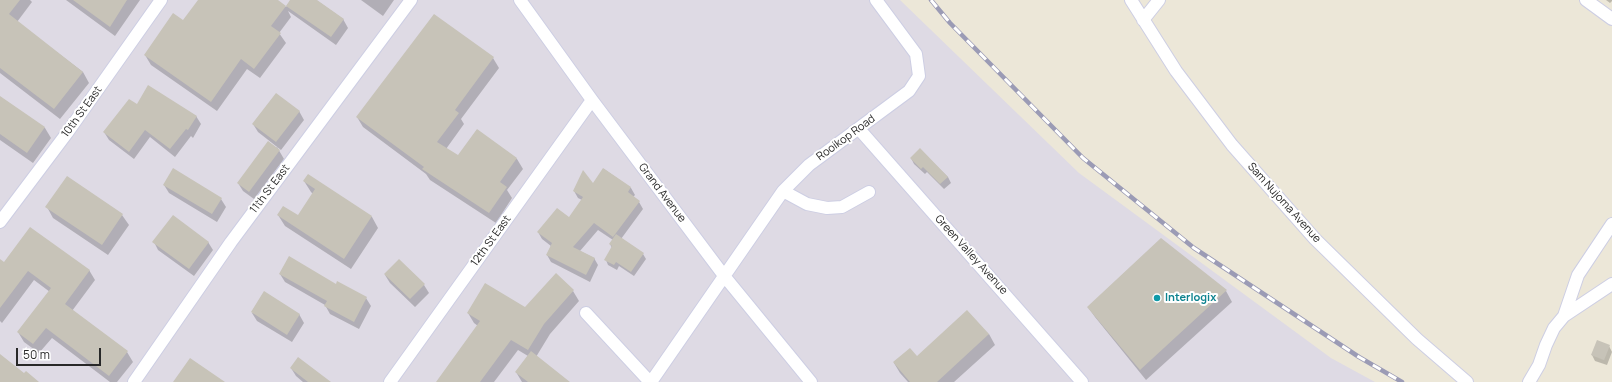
<!DOCTYPE html>
<html>
<head>
<meta charset="utf-8">
<style>
	body { margin:0 }
	#map { position:relative; width:1612px; height:382px; overflow:hidden; background:#ece7d8; font-family:Manrope,sans-serif }
	canvas { display:block }
	.scale { position:absolute; left:16px; top:348px; width:85px; height:18px; box-sizing:border-box; border:2px solid #282828; border-top:0; padding-left:5px; font-size:12px; line-height:14px; white-space:nowrap; color:#282828; -webkit-text-stroke:3px #fff; paint-order:stroke }
</style>
</head>
<body>
<div id="map">
<canvas width="1612" height="382"></canvas>
<div class="scale">50 m</div>
</div>
<script>
const ctx = document.querySelector('canvas').getContext('2d');
ctx.lineJoin = 'round';
function fillPath(path, color) { ctx.fillStyle = color; ctx.fill(path, 'evenodd'); }
const shape = rows => new Path2D(rows.map(r => 'M' + r).join(''));
function strokePath(path, color, width, dash) { ctx.strokeStyle = color; ctx.lineWidth = width; ctx.lineCap = dash ? 'butt' : 'round'; ctx.setLineDash(dash || []); ctx.stroke(path); }
function write(font, color, halo, rows, align = 'center') {
  ctx.font = font + ' Manrope,sans-serif'; ctx.lineWidth = 4; ctx.setLineDash([]); ctx.textBaseline = 'middle'; ctx.strokeStyle = halo; ctx.fillStyle = color; for (const [text, x, y, turn = 0] of rows) {
    ctx.save(); ctx.translate(x, y); ctx.rotate((+turn || 0) * Math.PI / 180); ctx.textAlign = isNaN(turn) ? turn : align; if (halo) ctx.strokeText(text, 0, 0); ctx.fillText(text, 0, 0); ctx.restore();
  }
}
const industrial = shape([
	[0,0,900,0,1079,173,1331,358,1375,382,0,382]
]);
const shadow = shape([
	[0,0,30,0,32,2,17,22,83,72,89,83,60,119,0,73],
	[66,0,140,0,115,36],
	[199,0,276,0,286,7,291,0,316,0,343,19,348,28,336,45,288,11,291,17,279,33,286,43,260,78,247,69,217,111,151,65,145,55,183,22],
	[361,0,394,0,383,16],
	[1606,0,1612,0,1612,1,1610,3],
	[493,58,499,68,461,119,464,124,446,149,458,157,477,130,517,159,523,169,507,190,512,198,496,223,430,180,426,174,363,127,357,117],
	[0,97,45,128,51,138,33,163,0,140],
	[137,106,196,116,201,124,193,138,191,136,175,157,150,137,134,159,109,140,104,132],
	[299,111,304,120,281,150,258,132,253,124],
	[277,147,284,159,254,199,243,191,238,183],
	[920,150,948,177,951,183,944,189,927,172,925,174,914,164,911,158],
	[604,169,631,188,635,195,633,197,639,202,643,209,621,239,643,254,646,259,634,276,619,266,617,270,608,265,606,260,612,248,610,244,613,240,598,230,580,251,594,258,598,265,590,282,551,262,547,255,551,246,542,239,538,232,569,219,582,200,578,198,574,191,593,184],
	[308,175,372,217,378,228,351,269,285,226,278,215,298,217,313,194,311,192,304,181],
	[164,185,221,199,226,207,217,222,169,193],
	[47,207,122,215,129,225,108,255,53,218],
	[154,242,208,242,213,250,194,276,158,250],
	[0,265,89,270,95,280,72,311,127,352,133,362,117,382,110,382,52,338,39,353,24,342,18,332,50,292,34,280,2,323,0,321],
	[280,274,336,285,366,298,371,306,359,329,330,314,325,305,285,282],
	[385,275,424,285,429,293,415,307,390,283],
	[573,291,579,301,550,334,536,357,568,382,522,382,516,372,528,356,518,350,494,382,437,382,478,326,474,323,468,313,525,308],
	[1226,291,1232,302,1146,380,1095,317,1088,307],
	[252,313,299,314,304,323,292,342,257,321],
	[989,334,995,345,954,382,908,382,900,373,894,363,917,357],
	[1609,346,1612,352,1607,365,1595,361,1592,355],
	[291,368,329,382,303,382,296,376]
]);
const building = shape([
	[0,0,20,0,9,14,83,72,54,109,0,68],
	[73,0,127,0,110,27],
	[198,0,278,0,286,6,271,26,281,33,254,69,241,59,211,102,144,55,173,13,183,20],
	[290,0,317,0,344,19,331,37,286,6],
	[434,14,494,57,455,110,459,113,437,142,458,155,477,129,517,158,500,182,507,187,489,213,422,169,424,167,356,117],
	[148,85,197,116,188,130,186,129,170,149,145,130,129,152,103,132,129,99,137,104],
	[276,93,300,111,276,142,252,124],
	[0,96,45,127,27,153,0,134],
	[268,141,280,150,249,192,237,183],
	[920,148,948,177,940,184,923,167,921,169,910,158],
	[173,168,222,198,212,214,163,185],
	[603,168,631,187,628,192,640,201,613,237,594,223,573,247,595,258,586,275,546,255,552,243,537,232,557,208,569,217,583,197,573,191,583,170,593,183],
	[308,174,372,216,344,259,277,215,283,206,298,215,315,189,303,181],
	[67,176,123,214,102,245,45,207],
	[173,215,209,242,189,269,152,242],
	[30,227,90,270,65,304,128,351,109,376,46,328,33,344,17,332,51,288,28,271,0,308,0,259,4,262],
	[616,234,644,253,631,272,616,262,614,265,604,260,612,246,609,244],
	[1161,238,1227,290,1140,370,1087,307],
	[289,256,336,284,337,281,367,297,354,322,324,306,327,301,279,274],
	[399,259,425,284,410,299,384,274],
	[556,273,574,290,544,324,528,350,511,340,480,382,436,382,480,321,467,313,485,283,525,307],
	[264,291,300,314,287,335,251,312],
	[967,310,989,334,937,382,910,382,893,362,910,348,917,356],
	[1597,340,1610,345,1604,360,1591,355],
	[531,351,570,382,528,382,515,372],
	[0,354,24,373,26,371,39,382,0,382],
	[298,357,331,382,308,382,290,368],
	[190,358,225,382,173,382]
]);
const minor = shape([
	[520,0,592,100,725,277,811,382],
	[1131,0,1176,71,1232,145,1315,239,1417,339,1467,382],
	[1586,0,1612,19],
	[1143,20,1159,0],
	[859,129,1082,382],
	[783,191,807,204,827,208,842,207,869,192],
	[0,222,67,133,161,0],
	[586,313,650,382],
	[1564,316,1578,275,1612,224],
	[134,382,231,242,411,0],
	[390,382,592,100],
	[651,382,783,191,809,165,909,91,919,76,916,54,876,0],
	[1529,382,1539,365,1546,345,1554,328,1564,316,1612,284]
]);
const rail = shape([
	[931,0,950,23,1083,158,1194,248,1359,357,1402,382]
]);
const markers = [
	[1157,298,4,"#0f9aa8"]
];
const streetNames = [
	["10th St East",82,112,-54],
	["Rooikop Road",846,138,-36],
	["11th St East",270,189,-53],
	["Grand Avenue",662,193,53],
	["Sam Nujoma Avenue",1284,203,48],
	["12th St East",491,241,-54],
	["Green Valley Avenue",971,255,48]
];
const cultureNames = [
	["Interlogix",1165,298]
];
fillPath(industrial, '#dedae4');
fillPath(shadow, '#0003');
fillPath(building, '#c7c3b8');
strokePath(minor, '#cdcee3', 14);
strokePath(minor, '#fff', 12);
strokePath(rail, '#9b9bb5', 4.5);
strokePath(rail, '#fff', 3, [9]);
for (const [x, y, r, color] of markers) { const dot = new Path2D(); dot.arc(x, y, r, 0, 2 * Math.PI); ctx.fillStyle = color; ctx.fill(dot); strokePath(dot, '#fff', 1.5); }
write('11px', '#282828', '#fff', streetNames);
write('bold 11px', '#0d838f', '#fff', cultureNames, 'left');
</script>
</body>
</html>
